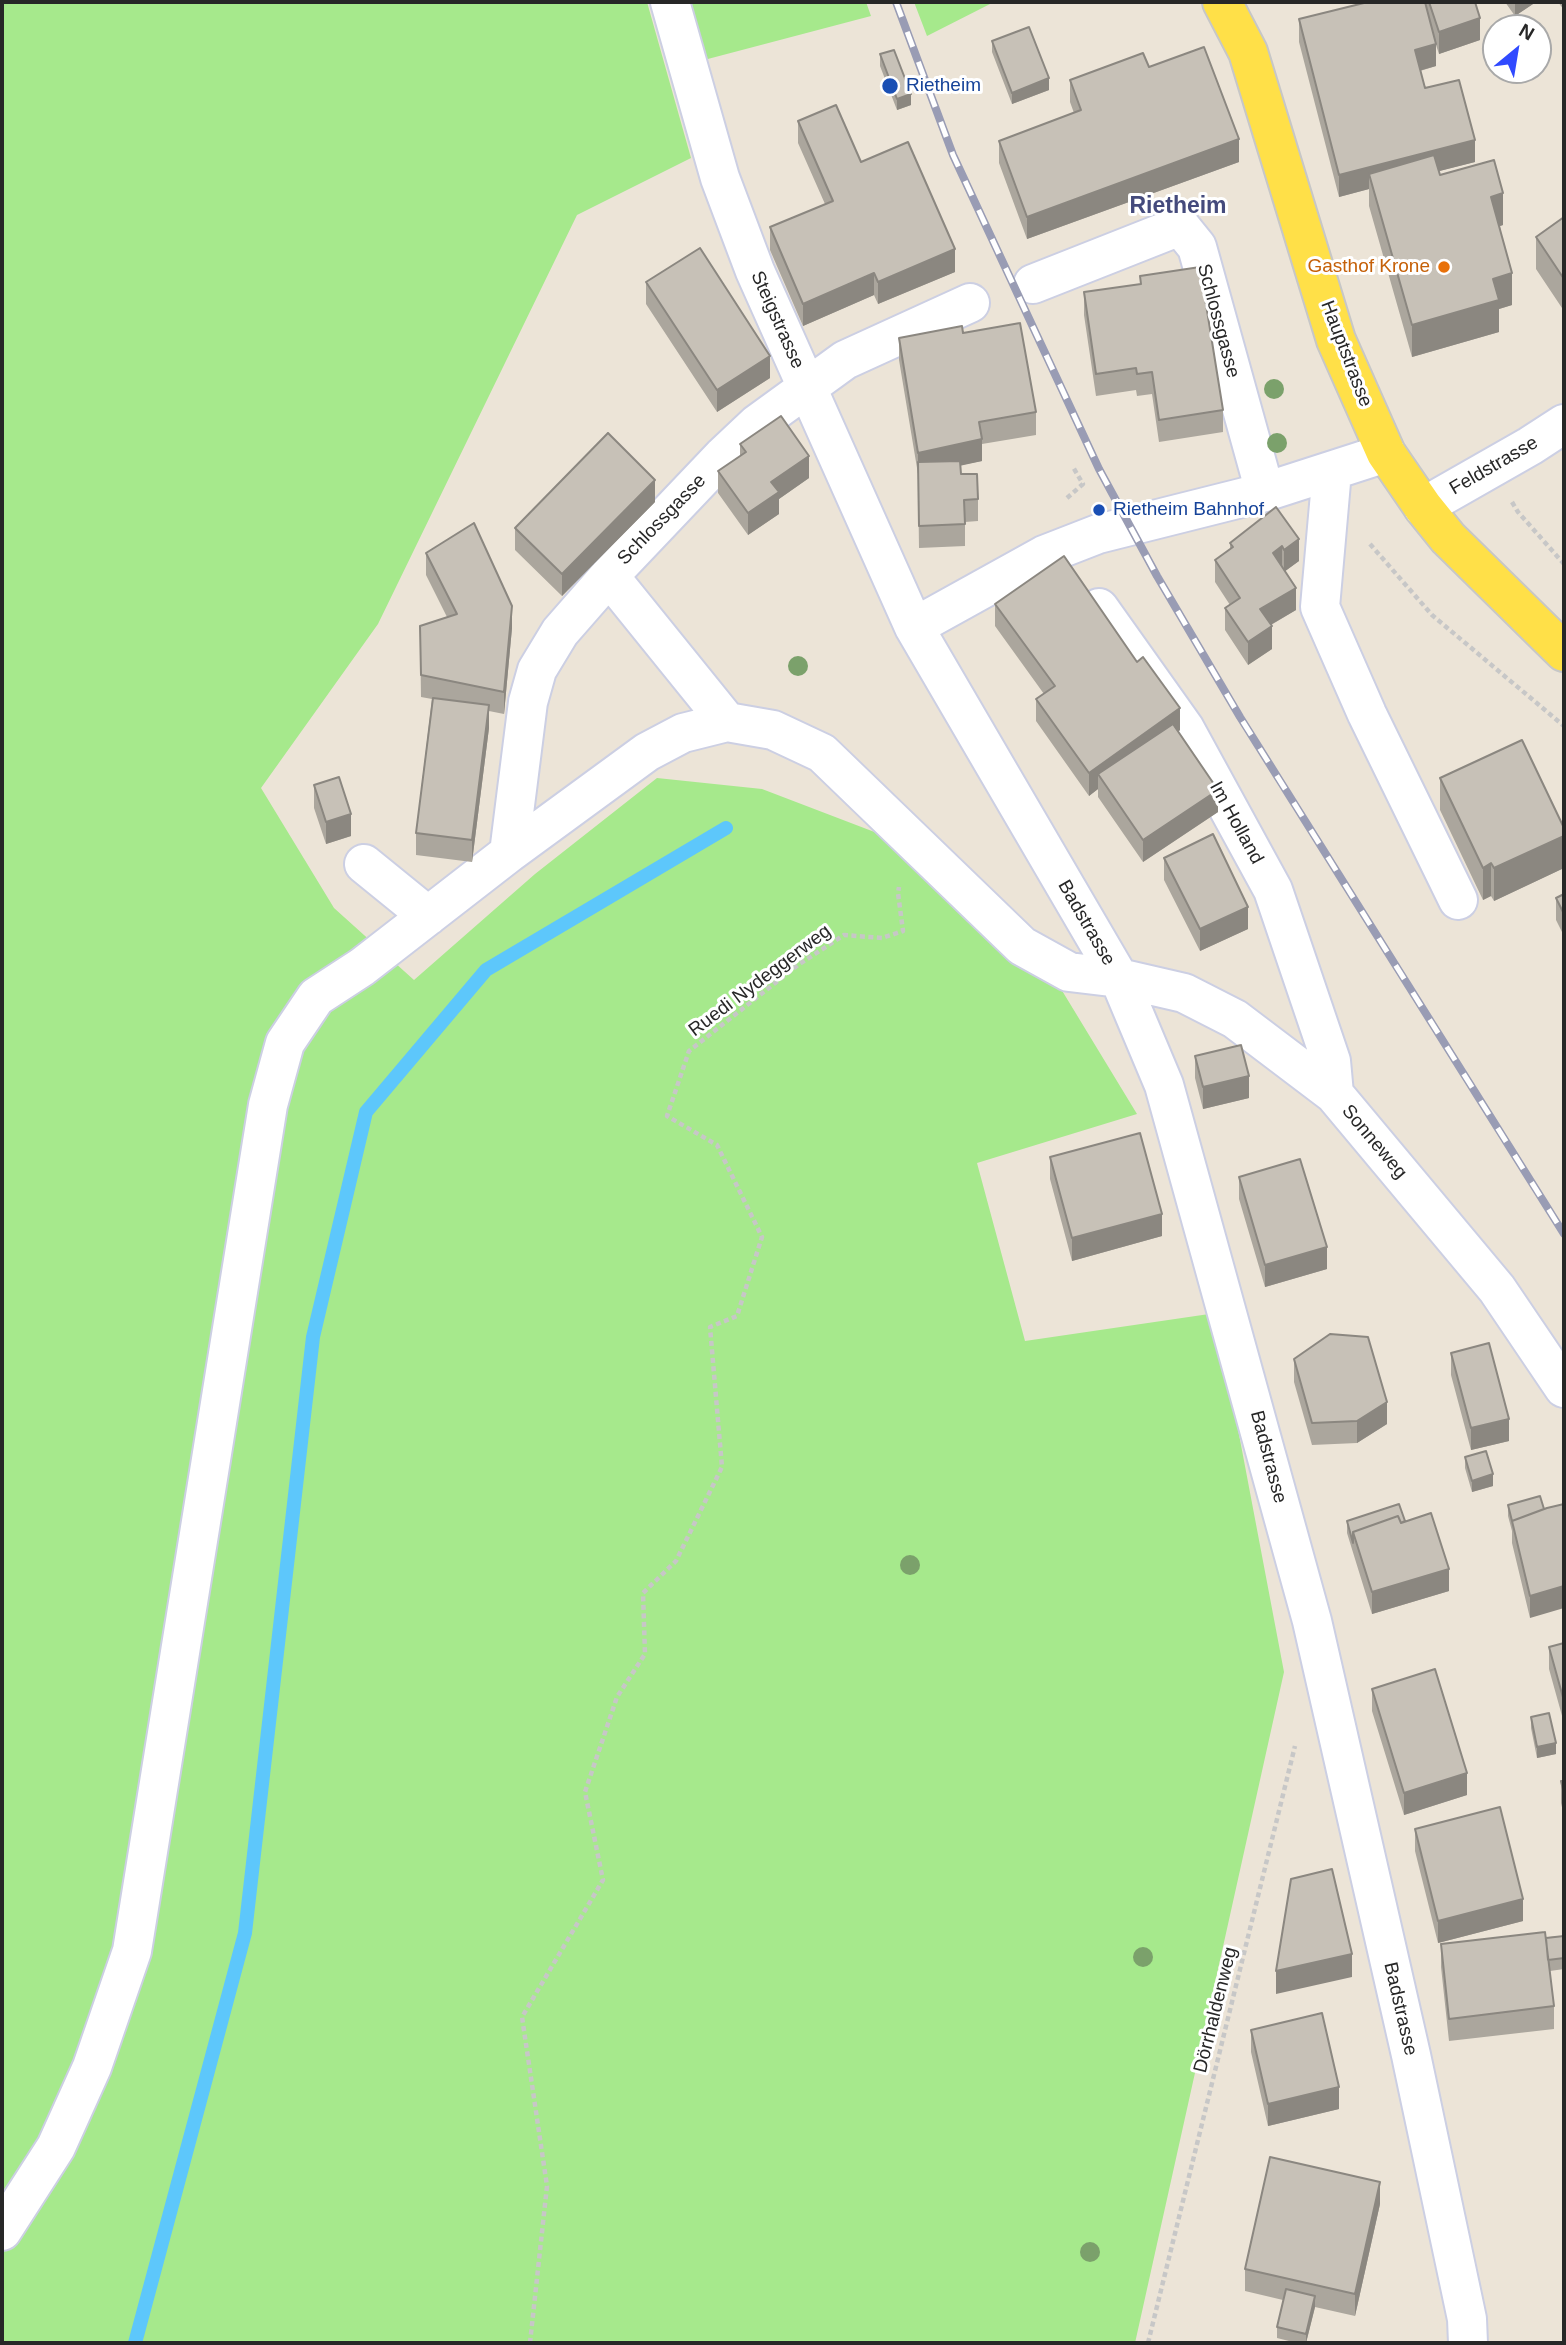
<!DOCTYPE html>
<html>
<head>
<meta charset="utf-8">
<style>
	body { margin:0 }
	#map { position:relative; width:1566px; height:2345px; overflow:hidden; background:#ece4d7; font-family:Helvetica,sans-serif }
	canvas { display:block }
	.frame { position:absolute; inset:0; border:4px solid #272727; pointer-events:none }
	.north { position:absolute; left:1482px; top:14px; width:70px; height:70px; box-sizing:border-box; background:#fff; border:2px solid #a9a9a9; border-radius:50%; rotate:30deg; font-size:19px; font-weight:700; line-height:28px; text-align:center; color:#272727 }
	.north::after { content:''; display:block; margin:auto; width:24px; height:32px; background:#304aff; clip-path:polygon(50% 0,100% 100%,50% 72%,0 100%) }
</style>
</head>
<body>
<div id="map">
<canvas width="1566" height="2345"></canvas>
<div class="frame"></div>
<div class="north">N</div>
</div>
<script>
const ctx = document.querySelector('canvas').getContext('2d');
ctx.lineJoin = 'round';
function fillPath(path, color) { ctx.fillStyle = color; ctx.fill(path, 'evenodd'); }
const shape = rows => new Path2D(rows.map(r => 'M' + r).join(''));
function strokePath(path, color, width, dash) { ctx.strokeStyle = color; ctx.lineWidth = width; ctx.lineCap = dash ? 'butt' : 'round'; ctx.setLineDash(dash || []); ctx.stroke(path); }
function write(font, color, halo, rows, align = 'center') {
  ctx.font = font + ' Helvetica,sans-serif'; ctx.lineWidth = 6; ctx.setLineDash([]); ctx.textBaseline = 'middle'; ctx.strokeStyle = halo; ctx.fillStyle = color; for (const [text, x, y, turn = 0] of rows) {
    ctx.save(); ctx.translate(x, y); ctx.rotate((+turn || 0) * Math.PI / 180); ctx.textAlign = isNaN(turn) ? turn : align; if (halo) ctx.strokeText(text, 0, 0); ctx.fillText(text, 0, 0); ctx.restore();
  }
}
const green = shape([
	[2,2,647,2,691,158,577,215,378,624,261,788,334,908,414,980,535,874,657,778,762,789,898,841,1058,984,1137,1114,977,1163,1025,1341,1216,1313,1284,1672,1135,2343,2,2343],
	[686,2,866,2,871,16,704,60],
	[914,2,994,2,927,36]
]);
const stream = shape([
	[135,2343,245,1933,313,1337,366,1112,486,970,726,828]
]);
const path = shape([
	[1067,498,1083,484,1073,467],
	[1512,502,1518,512,1564,564],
	[1370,544,1432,615,1564,726],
	[530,2343,547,2186,522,2017,603,1880,585,1792,617,1697,645,1654,643,1593,676,1561,722,1467,710,1327,737,1316,762,1237,717,1145,667,1116,689,1051,798,965,844,935,882,938,903,931,898,893,899,887],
	[1148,2343,1295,1746]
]);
const minor = shape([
	[670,2,720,178,755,271,914,627,1119,978,1164,1085,1312,1621,1411,2055,1467,2319,1468,2343],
	[1033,284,1180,226,1197,247,1265,492],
	[1332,471,1320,607,1367,714,1458,900],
	[1423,507,1530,446,1564,424],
	[609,576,727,722],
	[1099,608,1185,729,1273,890,1331,1061,1334,1094],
	[914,627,1044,555,1098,534,1265,492,1386,453],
	[509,853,528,702,537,670,560,632,609,576,723,456,757,424,845,360,970,303],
	[364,864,428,916],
	[2,2231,56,2147,92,2067,132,1951,268,1105,285,1043,316,997,362,967,509,853,647,752,683,733,727,722,773,730,822,753,1022,946,1069,972,1119,978,1184,993,1235,1019,1334,1094,1497,1289,1564,1388]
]);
const major = shape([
	[1222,2,1248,52,1336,340,1386,453,1423,507,1448,538,1564,652]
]);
const rail = shape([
	[896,2,953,155,1099,469,1157,576,1240,717,1564,1234]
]);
const trees = [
	[1274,389],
	[1277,443],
	[798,666],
	[910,1565],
	[1143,1957],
	[1090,2252]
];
const wall = shape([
	[1406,2,1475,2,1480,40,1439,54,1436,45,1436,66,1420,71,1425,88,1475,162,1439,171,1440,175,1503,225,1500,226,1512,305,1499,309,1499,332,1412,357,1369,206,1369,189,1339,197,1299,42,1299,19],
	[1505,2,1536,2,1515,16],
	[1558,2,1564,2,1564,10],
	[992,41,1049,90,1012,104,992,52],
	[880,54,911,105,897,110,880,66],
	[1149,67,1239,162,1027,239,999,163,999,141,1074,113,1070,102,1070,80],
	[798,121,861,162,955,272,878,304,874,295,803,326,770,250,770,227,825,204,798,143],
	[1564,217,1564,311,1536,269,1536,237],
	[1140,276,1223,410,1223,432,1159,442,1152,394,1137,396,1136,390,1096,396,1084,315,1084,292,1140,284],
	[646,282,770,378,717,412,646,304],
	[963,333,1036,412,1036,435,982,444,982,461,961,465,961,474,978,499,978,521,965,522,965,546,919,548,918,474,899,360,899,338],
	[740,444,809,478,779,499,779,514,748,535,718,493,718,471,740,456],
	[655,502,562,596,515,550,515,528],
	[1276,507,1299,561,1285,571,1296,610,1271,625,1272,649,1248,665,1225,630,1225,608,1230,605,1215,582,1215,560,1230,549,1230,543],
	[426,553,512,628,504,714,489,711,489,728,472,862,416,855,416,833,432,699,421,697,420,626,447,617,426,575],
	[995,604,1180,730,1178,732,1218,812,1143,862,1098,797,1098,789,1089,796,1036,721,1036,699,1044,694,995,626],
	[1440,778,1564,828,1564,868,1494,901,1491,896,1483,900,1440,810],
	[314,785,351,836,326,844,314,808],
	[1164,858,1248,929,1200,951,1164,880],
	[1564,894,1564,936,1556,920,1556,898],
	[1195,1056,1249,1098,1203,1109,1195,1078],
	[1050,1157,1162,1236,1072,1261,1050,1179],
	[1239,1177,1327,1269,1265,1287,1239,1199],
	[1451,1353,1509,1441,1471,1450,1451,1375],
	[1294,1359,1387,1424,1357,1443,1312,1445,1294,1382],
	[1465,1457,1493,1486,1472,1492,1465,1468],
	[1540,1496,1530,1618,1512,1543,1512,1531,1508,1516,1508,1505],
	[1347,1521,1405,1521,1449,1591,1372,1614,1347,1533],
	[1564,1643,1564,1723,1549,1669,1549,1647],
	[1372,1689,1467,1795,1404,1815,1372,1711],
	[1531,1717,1556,1754,1537,1758,1531,1728],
	[1561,1781,1564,1781,1564,1816,1561,1803],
	[1415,1829,1523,1921,1438,1943,1415,1851],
	[1564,1936,1564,1969,1550,1971,1554,2006,1554,2029,1449,2041,1441,1967,1441,1944],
	[1251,2030,1339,2109,1268,2126,1251,2052],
	[1380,2204,1355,2316,1315,2307,1306,2343,1297,2343,1277,2338,1277,2327,1283,2300,1245,2291,1245,2269]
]);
const shadedWall = shape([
	[1515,2,1536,2,1515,16],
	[1480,18,1480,40,1439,54,1439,32],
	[1436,44,1436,66,1415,72,1415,50],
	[1049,78,1049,90,1012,104,1012,93],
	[911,94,911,105,897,110,897,99],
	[1239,139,1239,162,1027,239,1027,217],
	[1475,140,1475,162,1373,188,1369,174,1369,189,1339,197,1339,175],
	[1503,193,1503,225,1491,229,1491,197],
	[955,249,955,272,878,304,878,282],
	[874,273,874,295,803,326,803,304],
	[1512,273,1512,305,1499,309,1499,332,1412,357,1412,325,1493,279],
	[770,356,770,378,717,412,717,390],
	[982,439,982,461,918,475,918,453],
	[809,456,809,478,779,499,779,514,748,535,748,513,771,482],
	[655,480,655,502,562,596,562,574],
	[1299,539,1299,561,1284,572,1284,550],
	[1282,546,1282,568,1273,553],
	[1296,588,1296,610,1260,631,1260,609],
	[512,606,512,628,504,714,504,692],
	[1272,626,1272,649,1248,665,1248,642],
	[489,705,489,728,472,862,472,840],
	[1180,708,1180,730,1105,784,1098,774,1098,789,1089,796,1089,773],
	[1218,790,1218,812,1143,862,1143,840],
	[351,814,351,836,326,844,326,822],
	[1564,836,1564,868,1494,901,1494,868],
	[1491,863,1491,896,1483,900,1483,868],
	[1248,907,1248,929,1200,951,1200,929],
	[1249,1076,1249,1098,1203,1109,1203,1087],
	[1162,1214,1162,1236,1072,1261,1072,1238],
	[1327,1247,1327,1269,1265,1287,1265,1265],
	[1387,1402,1387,1424,1357,1443,1357,1421],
	[1509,1419,1509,1441,1471,1450,1471,1428],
	[1493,1474,1493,1486,1472,1492,1472,1481],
	[1449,1569,1449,1591,1372,1614,1372,1592],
	[1564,1586,1564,1608,1530,1618,1530,1596],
	[1556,1743,1556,1754,1537,1758,1537,1747],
	[1467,1773,1467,1795,1404,1815,1404,1793],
	[1523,1899,1523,1921,1438,1943,1438,1921],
	[1352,1954,1352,1977,1276,1994,1276,1971],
	[1339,2087,1339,2109,1268,2126,1268,2104],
	[1380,2182,1380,2204,1355,2316,1355,2294],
	[1315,2296,1315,2307,1306,2343,1306,2334]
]);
const building = shape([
	[1368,2,1425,2,1436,44,1415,50,1425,88,1459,80,1475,140,1339,175,1299,19,1368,2],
	[1429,2,1475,2,1480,18,1439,32,1429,2],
	[1029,27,1049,78,1012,93,992,41,1029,27],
	[1204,47,1239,139,1027,217,999,141,1081,110,1070,80,1143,53,1149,67,1204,47],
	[894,50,911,94,897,99,880,54,894,50],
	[836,105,861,162,908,142,955,249,878,282,874,273,803,304,770,227,833,201,798,121,836,105],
	[1434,155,1440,175,1494,160,1503,193,1491,197,1512,273,1493,279,1499,300,1412,325,1369,174,1434,155],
	[1564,217,1564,279,1536,237,1564,217],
	[700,248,770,356,717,390,646,282,700,248],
	[1200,267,1223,410,1159,420,1152,372,1137,374,1136,368,1096,374,1084,292,1141,284,1140,276,1200,267],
	[1020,323,1036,412,979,422,982,439,918,453,899,338,962,326,963,333,1020,323],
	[781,416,809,456,771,482,779,492,748,513,718,471,746,452,740,444,781,416],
	[608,433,655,480,562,574,515,528,608,433],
	[960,461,961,474,977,474,978,499,964,500,965,524,919,526,918,462,960,461],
	[1276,507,1299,539,1284,550,1282,546,1273,553,1296,588,1260,609,1272,626,1248,642,1225,608,1240,598,1215,560,1233,547,1230,543,1276,507],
	[474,523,512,606,504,692,421,675,420,626,457,614,426,553,474,523],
	[1064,556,1137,662,1143,657,1180,708,1089,773,1036,699,1055,686,995,604,1064,556],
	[433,698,489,705,472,840,416,833,433,698],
	[1173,724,1218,790,1143,840,1098,774,1173,724],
	[1522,740,1564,828,1564,836,1494,868,1491,863,1483,868,1440,778,1522,740],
	[339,777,351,814,326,822,314,785,339,777],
	[1213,834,1248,907,1200,929,1164,858,1213,834],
	[1564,894,1564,914,1556,898,1564,894],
	[1241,1045,1249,1076,1203,1087,1195,1056,1241,1045],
	[1140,1133,1162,1214,1072,1238,1050,1157,1140,1133],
	[1300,1159,1327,1247,1265,1265,1239,1177,1300,1159],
	[1330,1334,1368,1337,1387,1402,1357,1421,1312,1423,1294,1359,1330,1334],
	[1489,1343,1509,1419,1471,1428,1451,1353,1489,1343],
	[1486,1451,1493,1474,1472,1481,1465,1457,1486,1451],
	[1540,1496,1544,1509,1512,1521,1508,1505,1540,1496],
	[1399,1504,1405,1521,1401,1523,1398,1516,1353,1532,1353,1543,1347,1521,1399,1504],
	[1564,1504,1564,1586,1530,1596,1512,1521,1547,1508,1564,1504],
	[1431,1513,1449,1569,1372,1592,1353,1532,1398,1516,1401,1523,1431,1513],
	[1564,1643,1564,1701,1549,1647,1564,1643],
	[1435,1669,1467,1773,1404,1793,1372,1689,1435,1669],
	[1549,1713,1556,1743,1537,1747,1531,1717,1549,1713],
	[1561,1781,1564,1781,1564,1794,1561,1781],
	[1500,1807,1523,1899,1438,1921,1415,1829,1500,1807],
	[1332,1869,1352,1954,1276,1971,1291,1879,1332,1869],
	[1545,1932,1554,2006,1449,2019,1441,1944,1545,1932],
	[1564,1936,1564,1958,1548,1960,1546,1938,1564,1936],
	[1322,2013,1339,2087,1268,2104,1251,2030,1322,2013],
	[1270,2157,1380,2182,1355,2294,1245,2269,1270,2157],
	[1286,2289,1315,2296,1306,2334,1277,2327,1286,2289]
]);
const markers = [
	[890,86,9,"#1a4fb4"],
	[1444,267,7,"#e8710a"],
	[1099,510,7,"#1a4fb4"]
];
const transitNames = [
	["Rietheim",906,86],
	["Rietheim Bahnhof",1113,510]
];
const foodNames = [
	["Gasthof Krone",1430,267]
];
const streetNames = [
	["Steigstrasse",777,320,66],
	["Schlossgasse",1218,321,75],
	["Hauptstrasse",1346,354,69],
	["Feldstrasse",1494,466,-30],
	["Schlossgasse",662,520,-46],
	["Im Holland",1236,823,61],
	["Badstrasse",1086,923,60],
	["Ruedi Nydeggerweg",760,981,-37],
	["Sonneweg",1374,1142,50],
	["Badstrasse",1268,1457,75],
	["Badstrasse",1400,2009,77],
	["Dörrhaldenweg",1216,2010,-76]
];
const quarterNames = [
	["Rietheim",1178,207]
];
fillPath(green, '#a6e98c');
strokePath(stream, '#5dc7fb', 14);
strokePath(minor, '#cccfe3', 42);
strokePath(major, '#c7c7c7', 42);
strokePath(path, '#c7c7c7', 4.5, [5, 3.5]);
strokePath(minor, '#fff', 38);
strokePath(major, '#ffe048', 38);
strokePath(rail, '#999cb4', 8);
strokePath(rail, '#fff', 5, [16]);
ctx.fillStyle = '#7ba16b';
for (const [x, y] of trees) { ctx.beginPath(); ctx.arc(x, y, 10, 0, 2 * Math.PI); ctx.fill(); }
fillPath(wall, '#aba69d');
fillPath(shadedWall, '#8b8780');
fillPath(building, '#c7c1b7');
strokePath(building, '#8b8780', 2);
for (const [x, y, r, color] of markers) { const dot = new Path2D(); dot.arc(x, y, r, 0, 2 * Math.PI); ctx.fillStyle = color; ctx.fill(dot); strokePath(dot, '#fff', 2.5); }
write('19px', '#164399', '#fff', transitNames, 'left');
write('19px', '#c56008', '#fff', foodNames, 'right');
write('19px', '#272727', '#fff', streetNames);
write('bold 23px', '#444a7c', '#fff', quarterNames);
</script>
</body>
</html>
